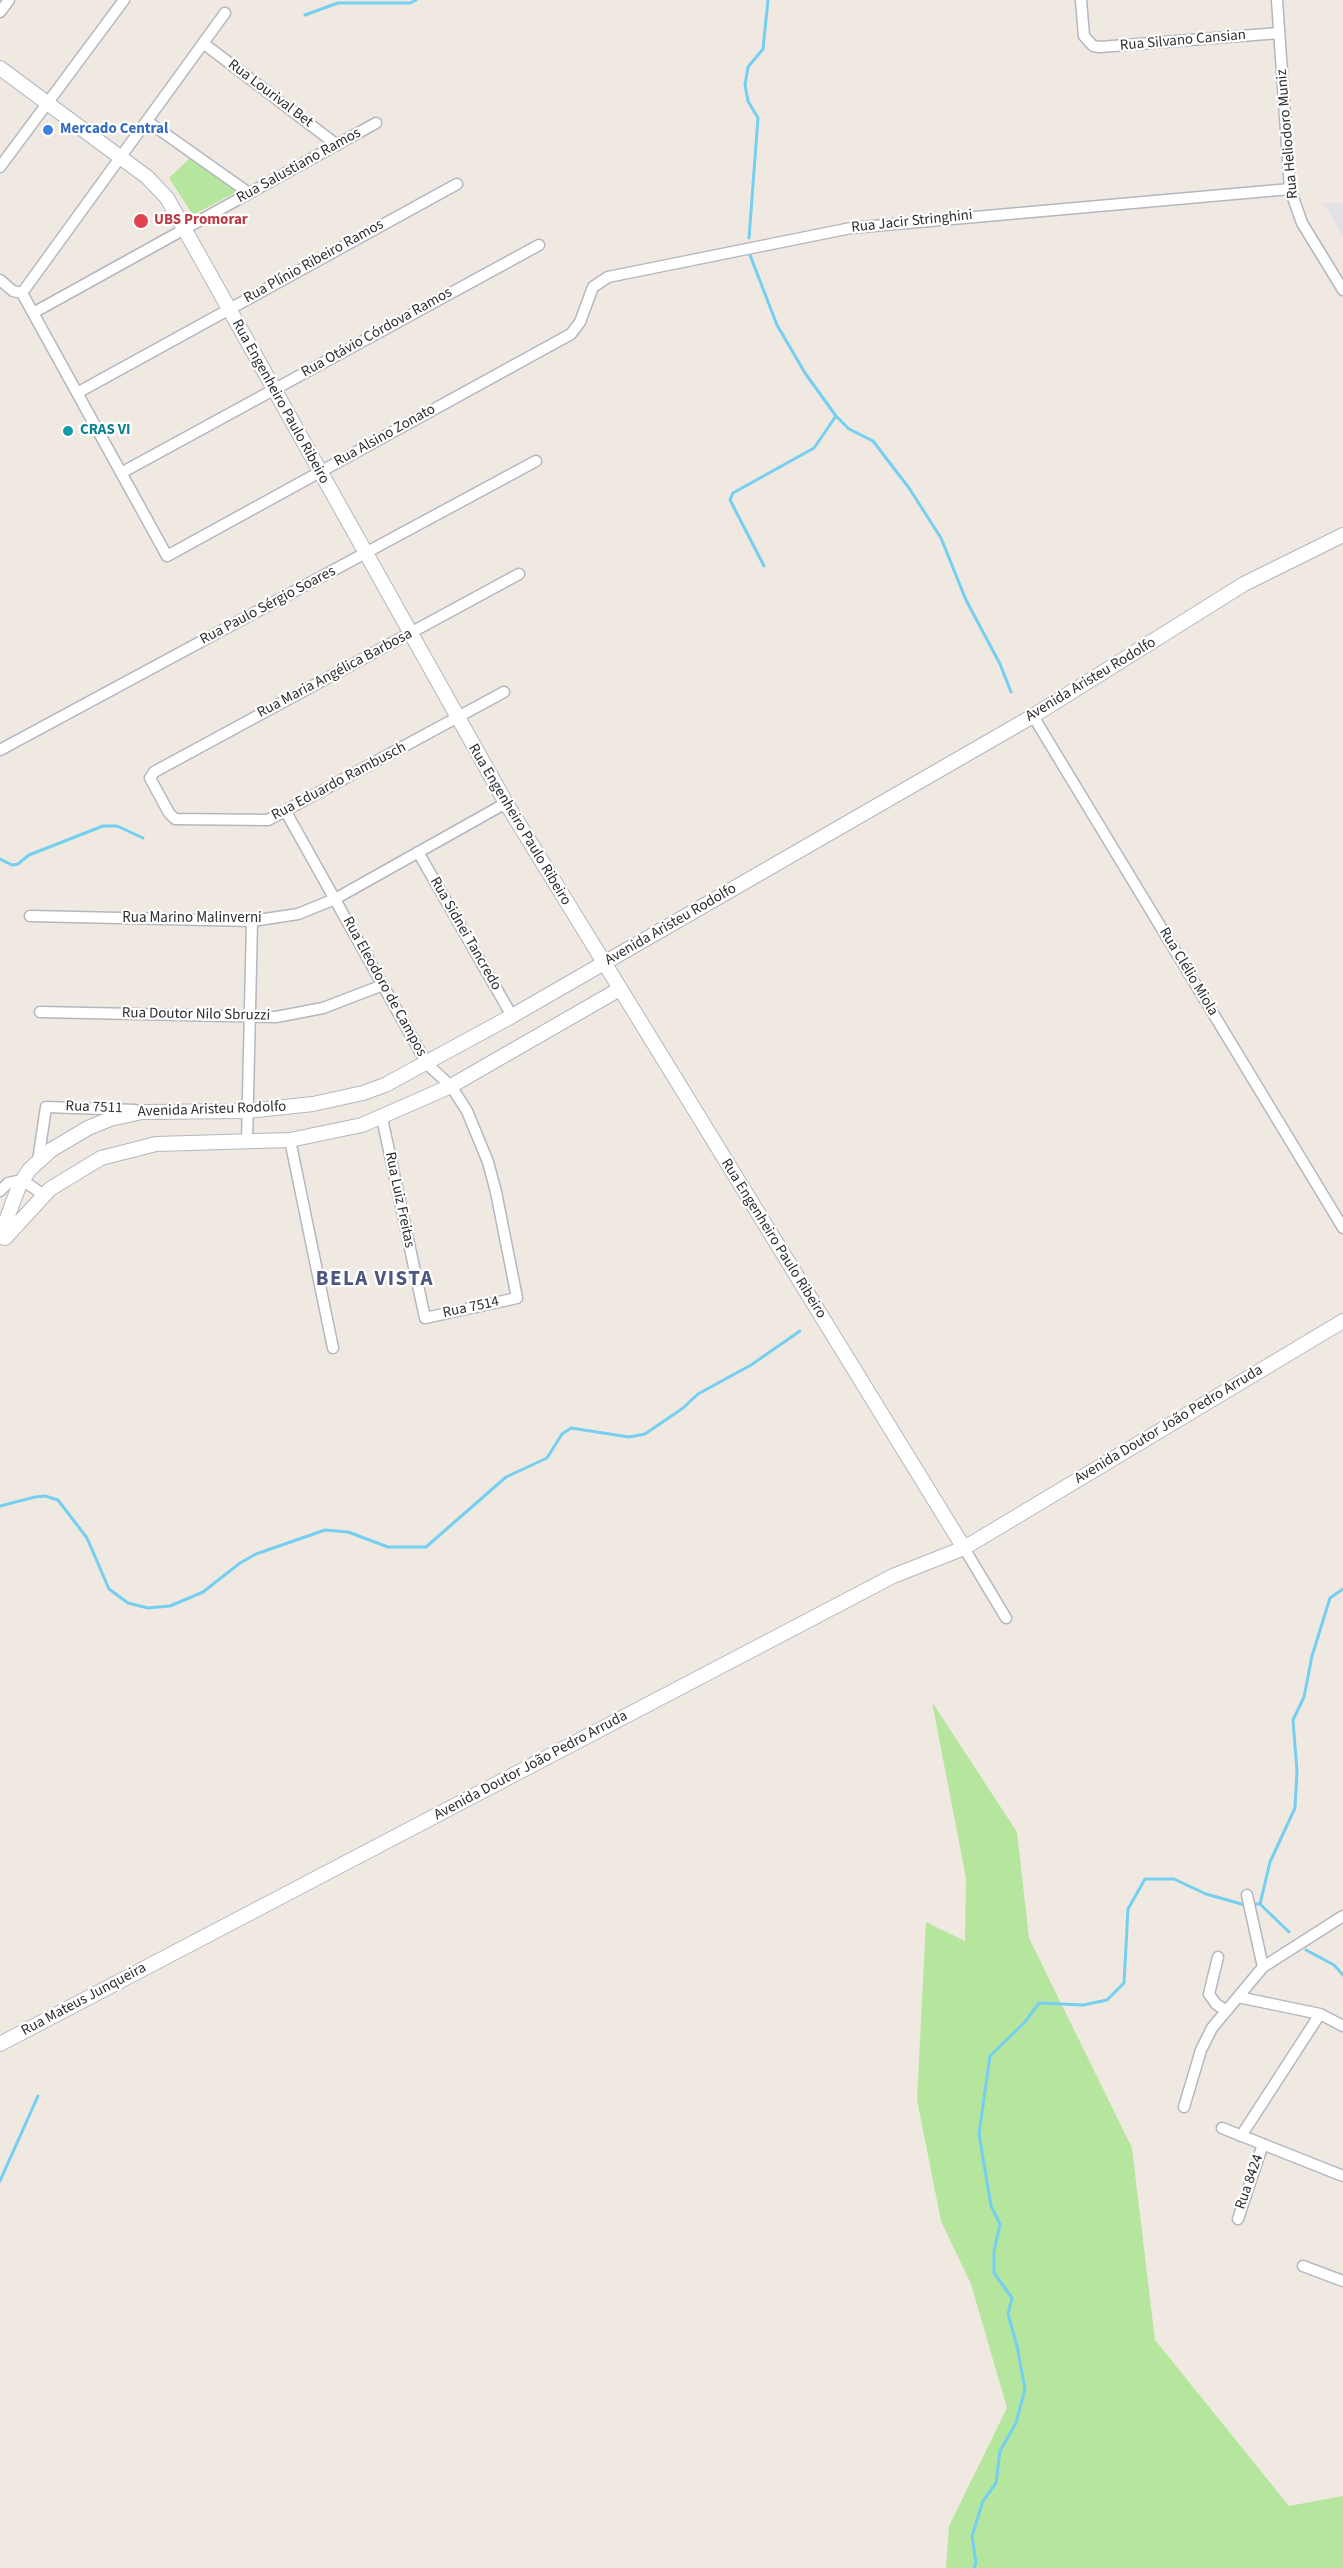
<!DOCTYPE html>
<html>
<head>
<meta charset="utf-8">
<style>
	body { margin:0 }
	canvas { display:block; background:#efe9e1 }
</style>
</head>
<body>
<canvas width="1343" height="2568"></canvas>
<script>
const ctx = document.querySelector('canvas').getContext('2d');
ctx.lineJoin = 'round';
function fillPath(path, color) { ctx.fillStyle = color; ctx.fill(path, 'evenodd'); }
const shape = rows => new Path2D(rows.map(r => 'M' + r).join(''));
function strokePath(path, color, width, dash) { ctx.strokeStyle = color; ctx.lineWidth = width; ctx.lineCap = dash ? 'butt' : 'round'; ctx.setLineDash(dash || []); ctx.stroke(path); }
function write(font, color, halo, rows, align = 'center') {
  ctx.font = font + ' "Source Sans 3",sans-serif'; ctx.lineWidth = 4.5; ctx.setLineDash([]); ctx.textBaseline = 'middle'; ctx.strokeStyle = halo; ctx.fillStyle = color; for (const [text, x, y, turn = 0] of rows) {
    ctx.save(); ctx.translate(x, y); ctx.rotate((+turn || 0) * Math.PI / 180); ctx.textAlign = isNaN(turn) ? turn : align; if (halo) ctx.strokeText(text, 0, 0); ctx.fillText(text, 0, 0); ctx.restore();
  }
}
const industrial = shape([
	[1323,203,1343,203,1343,236]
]);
const green = shape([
	[191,157,238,191,193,215,169,178],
	[932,1702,1017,1832,1029,1938,1132,2148,1155,2340,1289,2506,1343,2496,1343,2568,946,2568,949,2526,1007,2408,971,2284,941,2221,917,2100,926,1922,965,1941,966,1878]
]);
const stream = shape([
	[305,15,338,3,410,3,416,0],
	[749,238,758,118,748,101,745,85,748,67,763,49,768,0],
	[750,255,777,325,805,373,836,416,849,429,873,441,909,488,941,538,966,600,1000,664,1011,692],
	[764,566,730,500,733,493,814,448,836,416],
	[0,859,12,865,18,864,29,855,103,826,117,826,143,838],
	[0,1506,35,1497,45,1496,58,1500,87,1538,109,1589,128,1603,148,1608,170,1606,203,1592,240,1563,256,1554,325,1530,348,1532,388,1547,426,1547,506,1477,547,1458,562,1434,571,1428,629,1437,645,1434,683,1408,698,1394,751,1365,800,1331],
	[1252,1904,1260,1904,1289,1932],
	[1260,1904,1270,1862,1295,1808,1297,1771,1293,1720,1304,1697,1312,1656,1330,1598,1343,1589],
	[1306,1950,1334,1965,1343,1975],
	[0,2181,38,2096],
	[974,2568,976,2563,972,2536,983,2501,996,2483,1000,2451,1016,2423,1025,2389,1017,2346,1008,2314,1012,2298,994,2273,994,2251,1000,2224,991,2206,979,2134,990,2056,1025,2022,1039,2003,1083,2005,1107,2000,1124,1983,1128,1909,1145,1879,1174,1879,1206,1894,1245,1905]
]);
const street = shape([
	[1081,0,1084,36,1093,46,1100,47,1279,33],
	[1277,0,1290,189,1302,223,1343,290],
	[0,12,9,0],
	[203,43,337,145],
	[147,121,249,193],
	[0,167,124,0],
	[0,280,13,291,22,293,167,556,571,334,580,322,593,287,608,277,851,228,1290,189],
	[22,293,225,13],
	[33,313,376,123],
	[77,393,457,184],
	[121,473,539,245],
	[504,692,268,820,175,819,169,813,150,778,154,772,519,574],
	[1033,716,1343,1228],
	[0,750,536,461],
	[286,812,427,1064,451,1086,467,1111,488,1162,496,1192,517,1298,425,1318,382,1118],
	[418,852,512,1016],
	[30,916,252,921,298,914,335,899,506,803],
	[40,1012,276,1017,323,1008,383,985],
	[290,1140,333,1348],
	[247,1141,252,921],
	[38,1161,46,1107,135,1110],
	[0,1191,8,1183,22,1180,44,1195],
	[964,1548,1006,1618],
	[1218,1957,1209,1994,1216,2004,1225,2010],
	[1263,1967,1343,1916],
	[1238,1997,1320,2014,1343,2026],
	[1184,2107,1201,2050,1212,2028,1263,1967,1247,1895],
	[1222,2128,1343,2176],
	[1241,2136,1320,2014],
	[1238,2219,1263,2144],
	[1303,2266,1343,2281]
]);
const secondary = shape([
	[0,68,147,177,167,198,506,803,964,1548],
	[0,1237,19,1186,29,1170,51,1150,88,1128,110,1119,142,1112,247,1111,313,1104,363,1093,385,1085,512,1016,1033,716,1244,584,1343,535],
	[5,1238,50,1189,101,1158,156,1144,290,1140,362,1125,451,1086,618,990],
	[0,2044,893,1576,964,1548,1343,1321]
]);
const markers = [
	[48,130,6,"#3f7fe0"],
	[141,221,8,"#e0444e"],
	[68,431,6,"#0f9aa8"]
];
const streetNames = [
	["Rua Silvano Cansian",1183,41,-5],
	["Rua Lourival Bet",270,94,37],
	["Rua Heliodoro Muniz",1288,134,-95],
	["Rua Salustiano Ramos",299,166,-29],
	["Rua Jacir Stringhini",912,222,-6],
	["Rua Plínio Ribeiro Ramos",314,262,-29],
	["Rua Otávio Córdova Ramos",377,333,-29],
	["Rua Engenheiro Paulo Ribeiro",280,402,61],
	["Rua Alsino Zonato",385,436,-29],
	["Rua Paulo Sérgio Soares",268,606,-28],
	["Rua Maria Angélica Barbosa",335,674,-28],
	["Avenida Aristeu Rodolfo",1091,680,-31],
	["Rua Eduardo Rambusch",339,782,-28],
	["Rua Engenheiro Paulo Ribeiro",519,825,59],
	["Rua Marino Malinverni",192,919],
	["Avenida Aristeu Rodolfo",671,925,-30],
	["Rua Sidnei Tancredo",465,934,60],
	["Rua Clélio Miola",1188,972,59],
	["Rua Eleodoro de Campos",384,987,61],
	["Rua Doutor Nilo Sbruzzi",196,1015,1],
	["Rua 7511",94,1108,2],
	["Avenida Aristeu Rodolfo",212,1110,-2],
	["Rua Luiz Freitas",399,1200,78],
	["Rua Engenheiro Paulo Ribeiro",773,1239,58],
	["Rua 7514",471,1308,-12],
	["Avenida Doutor João Pedro Arruda",1169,1425,-31],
	["Avenida Doutor João Pedro Arruda",531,1766,-28],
	["Rua Mateus Junqueira",84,2000,-28],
	["Rua 8424",1250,2182,-71]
];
const shopNames = [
	["Mercado Central",60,130]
];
const healthNames = [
	["UBS Promorar",154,221]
];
const cultureNames = [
	["CRAS VI",80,431]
];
const districtNames = [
	["BELA VISTA",375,1280]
];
fillPath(industrial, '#e3e1e8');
fillPath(green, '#b6e59e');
strokePath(stream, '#75cff0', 3);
strokePath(street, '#b4b7c1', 13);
strokePath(secondary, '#b4b7c1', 16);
strokePath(street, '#fff', 10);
strokePath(secondary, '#fff', 14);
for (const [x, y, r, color] of markers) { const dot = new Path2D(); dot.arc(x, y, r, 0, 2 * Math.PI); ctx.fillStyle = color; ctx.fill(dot); strokePath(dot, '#fff', 2); }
write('15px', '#2e2e2e', '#fff', streetNames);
write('bold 15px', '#366cbe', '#fff', shopNames, 'left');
write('bold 15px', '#be3a42', '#fff', healthNames, 'left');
write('bold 15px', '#0d838f', '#fff', cultureNames, 'left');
ctx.letterSpacing = '1.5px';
write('bold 21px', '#4d5680', '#fff', districtNames);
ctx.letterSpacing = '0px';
</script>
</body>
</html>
